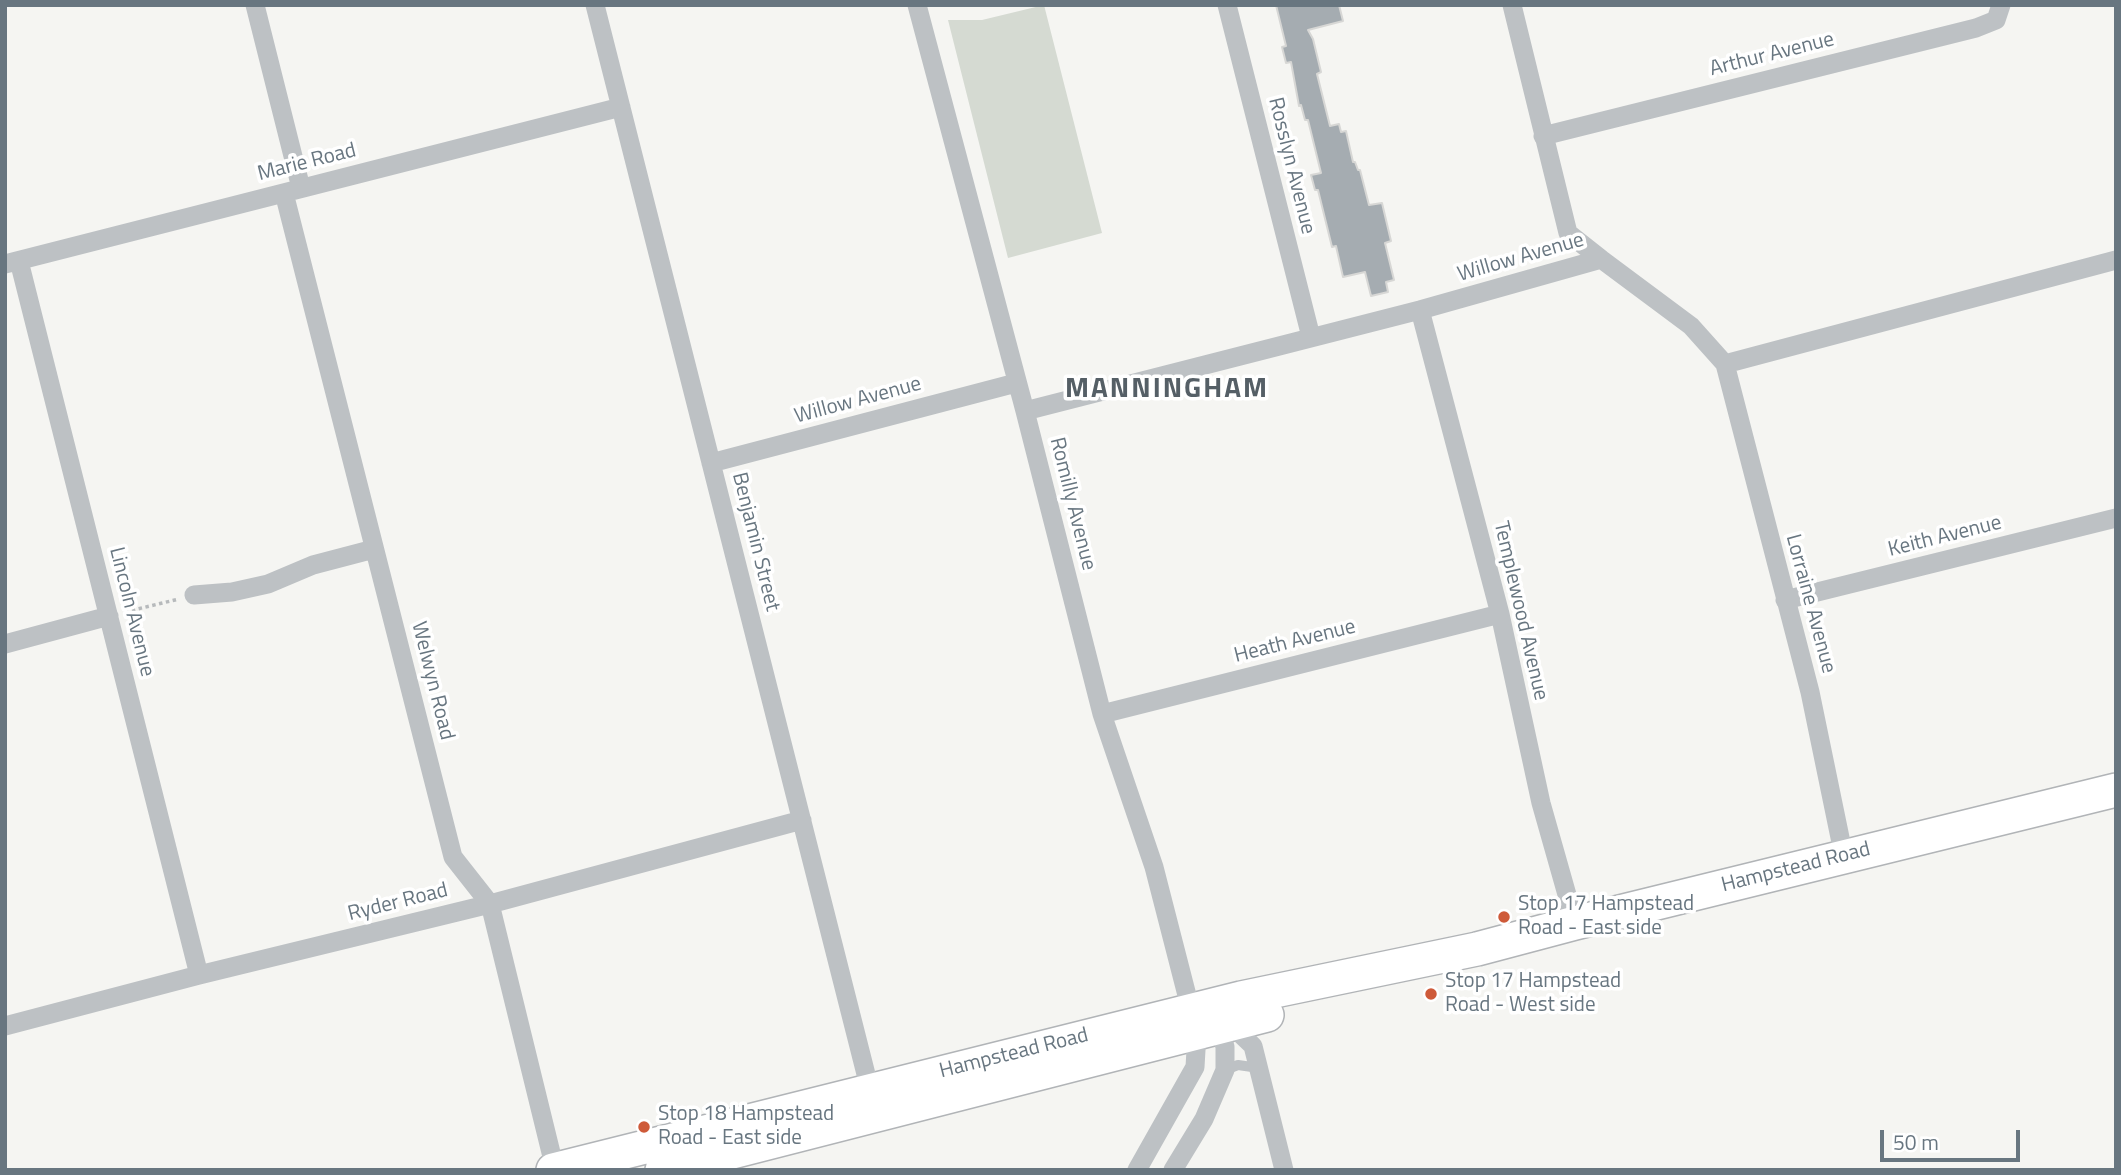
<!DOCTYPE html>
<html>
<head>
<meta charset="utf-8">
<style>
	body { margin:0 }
	#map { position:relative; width:2121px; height:1175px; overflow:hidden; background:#f5f5f2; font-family:"Titillium Web",sans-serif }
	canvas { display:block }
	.frame { position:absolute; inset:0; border:7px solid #687680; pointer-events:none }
	.scale { position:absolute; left:1880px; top:1130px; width:140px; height:32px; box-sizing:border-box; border:4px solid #687680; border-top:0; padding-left:9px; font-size:21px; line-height:24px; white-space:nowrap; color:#687680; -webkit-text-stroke:5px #fff; paint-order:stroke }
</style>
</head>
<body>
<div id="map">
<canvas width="2121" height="1175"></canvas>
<div class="frame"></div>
<div class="scale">50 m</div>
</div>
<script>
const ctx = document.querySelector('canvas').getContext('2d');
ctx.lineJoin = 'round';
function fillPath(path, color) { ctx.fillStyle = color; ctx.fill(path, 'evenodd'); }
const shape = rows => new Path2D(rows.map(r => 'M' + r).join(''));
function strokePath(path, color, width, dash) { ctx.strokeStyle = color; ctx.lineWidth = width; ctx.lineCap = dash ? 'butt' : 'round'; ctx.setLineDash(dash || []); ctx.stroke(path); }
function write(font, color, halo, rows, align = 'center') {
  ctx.font = font + ' "Titillium Web",sans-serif'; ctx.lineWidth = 7; ctx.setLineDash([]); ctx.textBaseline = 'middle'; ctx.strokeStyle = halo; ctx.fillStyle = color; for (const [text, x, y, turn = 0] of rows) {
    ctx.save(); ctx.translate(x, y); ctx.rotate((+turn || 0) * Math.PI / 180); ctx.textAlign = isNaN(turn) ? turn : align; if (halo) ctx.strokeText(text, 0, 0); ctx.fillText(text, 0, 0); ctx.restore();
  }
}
const green = shape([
	[1044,5,1102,233,1008,258,948,20,982,20]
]);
const building = shape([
	[1276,5,1339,5,1343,21,1308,30,1313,39,1321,72,1317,74,1330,126,1339,124,1341,132,1346,131,1353,162,1355,162,1358,170,1360,170,1369,205,1382,203,1391,241,1385,243,1394,280,1386,282,1388,292,1371,296,1365,272,1343,277,1336,246,1332,247,1318,190,1315,190,1311,175,1321,173,1308,120,1305,120,1301,105,1299,106,1291,62,1286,63,1282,47,1286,46,1276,5]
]);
const path = shape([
	[125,612,179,599]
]);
const lane = shape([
	[1225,1070,1238,1065,1259,1068]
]);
const street = shape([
	[255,5,301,188],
	[595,5,870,1090],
	[917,5,1025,411,1102,714,1154,867,1191,1011],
	[1227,5,1311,337],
	[1512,5,1568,233,1601,259],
	[1543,136,1976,28,1996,20,2001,5],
	[284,193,453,857,490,904,555,1169],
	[19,261,199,975],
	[5,264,621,107],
	[1420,310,1500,614,1541,803,1575,923],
	[1725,364,1810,692,1844,857],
	[1025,411,1420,310,1601,259,1691,326,1725,364,2116,260],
	[711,463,1016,383],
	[194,595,232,592,268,584,313,565,374,549],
	[1785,600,2116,518],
	[5,644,109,616],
	[1102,714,1500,614],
	[1230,1024,1253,1046,1284,1170],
	[5,1026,199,975,490,904,802,820],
	[1137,1170,1195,1067,1197,1033],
	[1173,1170,1204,1119,1225,1070,1225,1047,1220,1028]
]);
const highway = shape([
	[553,1170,1241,998,1477,949,1575,923,2116,790],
	[662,1170,1267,1015]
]);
const markers = [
	[1504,917,7,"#ce5a39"],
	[1431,994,7,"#ce5a39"],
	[644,1127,7,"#ce5a39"]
];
const streetNames = [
	["Arthur Avenue",1772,55,-14],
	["Marie Road",307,163,-14],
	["Rosslyn Avenue",1291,166,76],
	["Willow Avenue",1521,258,-16],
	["Willow Avenue",858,401,-15],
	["Romilly Avenue",1072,504,76],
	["Keith Avenue",1945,537,-14],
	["Benjamin Street",755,542,76],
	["Lorraine Avenue",1810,604,75],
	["Templewood Avenue",1520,611,77],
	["Lincoln Avenue",131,612,76],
	["Heath Avenue",1295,642,-14],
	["Welwyn Road",432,681,76],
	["Hampstead Road",1796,868,-14],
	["Ryder Road",398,903,-14],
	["Hampstead Road",1014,1054,-14]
];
const poiNames = [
	["Stop 17 Hampstead",1518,905],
	["Road - East side",1518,929],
	["Stop 17 Hampstead",1445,982],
	["Road - West side",1445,1006],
	["Stop 18 Hampstead",658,1115],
	["Road - East side",658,1139]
];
const districtNames = [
	["MANNINGHAM",1167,390]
];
fillPath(green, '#d5dad2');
fillPath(building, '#a5acb1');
strokePath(building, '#d7d7d5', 2);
strokePath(highway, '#b1b4b7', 36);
strokePath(path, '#b7babc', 3.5, [3.5, 3.5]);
strokePath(lane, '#bdc1c4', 10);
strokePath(street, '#bdc1c4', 19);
strokePath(highway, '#fff', 33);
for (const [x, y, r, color] of markers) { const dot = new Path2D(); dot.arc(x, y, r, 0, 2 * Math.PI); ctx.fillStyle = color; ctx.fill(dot); strokePath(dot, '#fff', 2.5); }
write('21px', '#687680', '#fff', streetNames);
write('21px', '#687680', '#fff', poiNames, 'left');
ctx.letterSpacing = '2px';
write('bold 28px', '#555f66', '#fff', districtNames);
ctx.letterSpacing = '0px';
</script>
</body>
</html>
